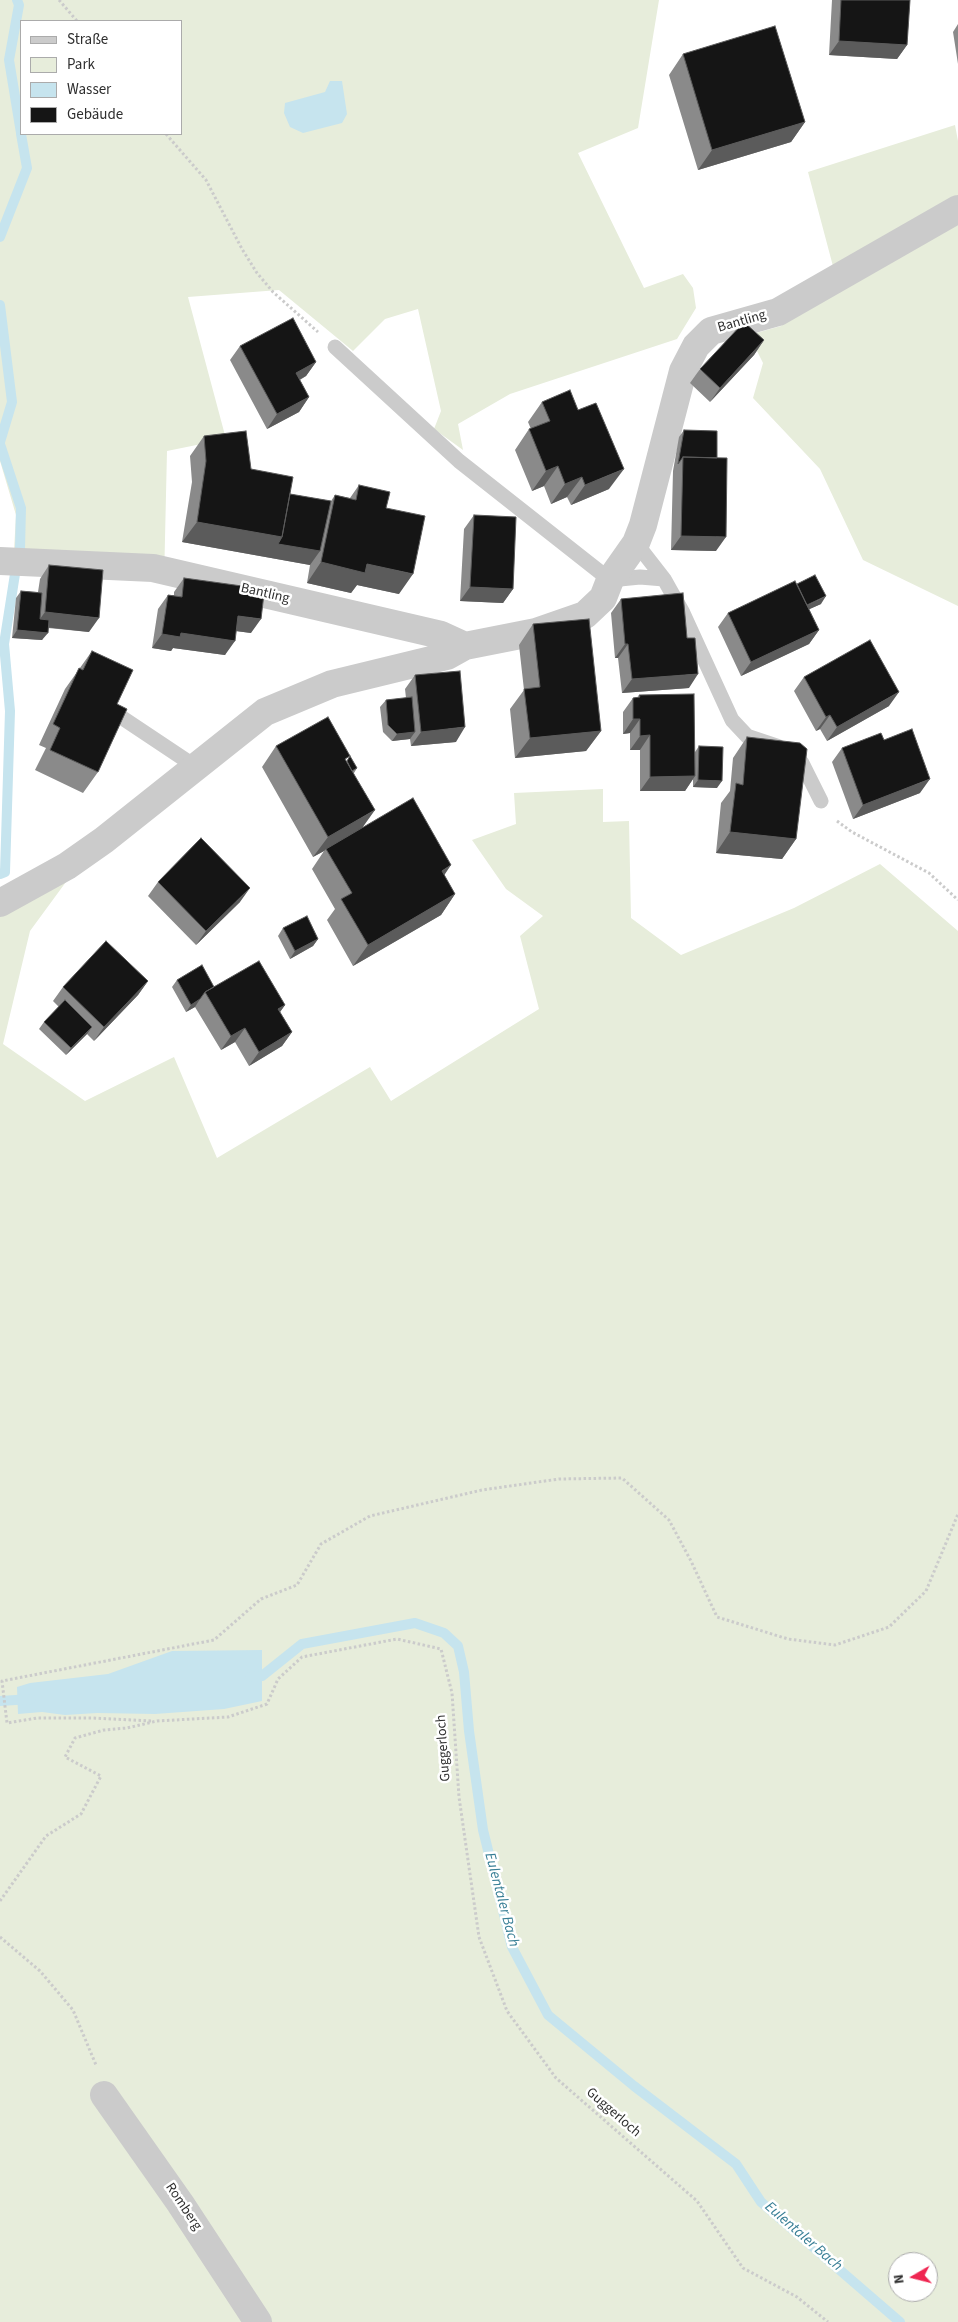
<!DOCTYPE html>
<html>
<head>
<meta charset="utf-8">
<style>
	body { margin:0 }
	#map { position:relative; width:958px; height:2322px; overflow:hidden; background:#fff; font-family:"Source Sans 3",sans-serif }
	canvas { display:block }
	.legend { position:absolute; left:20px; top:20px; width:162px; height:115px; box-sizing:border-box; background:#fff; border:1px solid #ababab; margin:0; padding:6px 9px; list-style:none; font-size:15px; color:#2e2e2e }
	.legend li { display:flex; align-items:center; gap:10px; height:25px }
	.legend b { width:25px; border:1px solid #ababab }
	.north { position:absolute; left:888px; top:2252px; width:50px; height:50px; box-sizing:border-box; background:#fff; border:1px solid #ababab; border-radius:50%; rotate:262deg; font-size:14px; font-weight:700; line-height:20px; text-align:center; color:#2e2e2e }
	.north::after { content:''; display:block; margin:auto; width:18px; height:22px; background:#ef2651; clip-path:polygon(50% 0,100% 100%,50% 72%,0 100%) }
</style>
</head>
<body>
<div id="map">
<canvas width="958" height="2322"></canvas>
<ul class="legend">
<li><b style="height:6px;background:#cbcbcb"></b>Straße</li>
<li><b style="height:14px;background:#e7eddb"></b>Park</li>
<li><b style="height:14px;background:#c6e4ee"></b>Wasser</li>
<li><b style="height:14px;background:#151515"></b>Gebäude</li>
</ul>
<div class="north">N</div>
</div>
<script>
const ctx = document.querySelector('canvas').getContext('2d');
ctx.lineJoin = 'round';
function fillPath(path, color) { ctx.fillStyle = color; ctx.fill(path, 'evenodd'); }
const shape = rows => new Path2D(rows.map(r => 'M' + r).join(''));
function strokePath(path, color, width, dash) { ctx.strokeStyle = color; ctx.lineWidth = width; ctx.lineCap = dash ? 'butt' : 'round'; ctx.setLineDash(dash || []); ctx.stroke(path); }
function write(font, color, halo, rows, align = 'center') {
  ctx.font = font + ' "Source Sans 3",sans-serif'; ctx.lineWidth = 5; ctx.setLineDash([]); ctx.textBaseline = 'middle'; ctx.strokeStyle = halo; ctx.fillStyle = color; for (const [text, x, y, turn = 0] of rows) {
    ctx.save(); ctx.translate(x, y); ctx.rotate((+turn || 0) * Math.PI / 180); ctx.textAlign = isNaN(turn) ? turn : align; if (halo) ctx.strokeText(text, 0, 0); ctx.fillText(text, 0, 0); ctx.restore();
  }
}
const green = shape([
	[0,0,659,0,638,128,578,153,644,288,683,274,693,288,696,308,677,339,510,394,458,424,463,450,434,429,441,411,418,309,385,319,353,351,279,290,188,297,226,439,167,451,164,582,14,551,16,515,0,461],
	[21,21,181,21,181,134,21,134],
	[955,125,958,141,958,606,863,560,820,469,753,398,763,363,749,335,781,326,834,270,808,172],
	[603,789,603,822,629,821,631,918,681,955,794,908,880,864,958,931,958,2322,0,2322,0,913,74,871,30,931,3,1044,85,1101,174,1057,217,1158,370,1067,391,1101,539,1009,520,936,543,916,506,889,472,840,516,824,514,793],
	[898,2262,928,2262,928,2292,898,2292]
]);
const water = shape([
	[330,81,342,81,347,114,342,123,303,133,290,127,284,113,285,103,325,92],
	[262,1650,262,1701,224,1709,155,1714,97,1713,65,1715,42,1712,18,1714,17,1687,30,1683,108,1674,172,1651]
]);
const stream = shape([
	[17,0,19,5,9,60,21,133],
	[0,237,27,168,21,134],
	[0,305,12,402,0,442],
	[0,444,21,508,20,549],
	[0,874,5,872,10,711,4,644,15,574],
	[250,1677,262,1676,302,1644,415,1623,444,1633,458,1646,464,1672,469,1731,483,1830,512,1947,548,2015,634,2086,736,2164,761,2202,900,2322],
	[0,1701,31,1699]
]);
const path = shape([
	[59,0,77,21],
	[166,134,206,180,242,249,257,273,273,292,318,332],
	[837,821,852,832,929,873,958,900],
	[151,1721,93,1718,37,1718,7,1723,2,1681,214,1640,261,1599,297,1585,321,1544,370,1516,482,1490,559,1479,622,1478,669,1520,691,1561,717,1617,788,1639,835,1645,889,1627,926,1591,958,1514],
	[0,1901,46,1836,81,1814,101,1776,65,1757,75,1738,104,1730,127,1728,157,1721,228,1717,267,1704,278,1679,302,1657,397,1639,441,1649,452,1693,459,1797,479,1937,507,2011,556,2078,697,2201,743,2268,797,2297,828,2322],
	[0,1937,40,1971,73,2010,96,2065]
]);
const lane = shape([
	[335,347,459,461,610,580,640,577,664,579],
	[636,543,664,579,683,613,732,720,747,736,777,746,802,763,821,801],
	[121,717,196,767]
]);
const street = shape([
	[0,561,153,568,441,635,465,646,536,632,585,615,603,598,610,580,636,543,643,525,683,371,696,346,711,331,778,312,958,209],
	[0,903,67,866,104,840,265,712,332,684,447,656,465,646],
	[104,2095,180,2203,258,2322]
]);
const wall = shape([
	[832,0,910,0,907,45,897,59,829,55],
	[958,24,958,64,953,32],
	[683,54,805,122,791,142,698,170,669,75],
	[764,340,754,355,710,402,690,383,700,369],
	[240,346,316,362,306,376,300,380,309,397,299,412,267,429,230,360],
	[542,402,609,489,571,505,567,497,551,504,544,486,532,491,515,450,529,429,531,429,528,422],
	[684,430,717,458,716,551,671,550,673,471,679,437],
	[204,436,251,469,290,494,331,501,335,495,350,498,359,485,386,508,399,594,357,585,351,593,307,583,310,565,182,542,192,482,190,456],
	[474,515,513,589,503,603,460,601,464,529],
	[49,565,89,632,48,628,42,640,12,638,16,598,21,591,38,592,40,579],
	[184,578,241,591,251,633,236,631,225,655,173,648,171,651,152,648,158,609,168,595,174,595,174,592],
	[797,584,821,604,809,609,819,630,809,644,741,676,718,627,728,613],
	[621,599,689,688,622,693,618,658,615,658,611,613],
	[533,624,601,731,586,751,515,758,510,709,524,690,519,645],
	[92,651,117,704,98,772,83,793,35,770,46,748,39,745,65,689],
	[415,675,456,742,411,746,410,739,392,741,383,732,380,707,386,700,406,698,405,689],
	[804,677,889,706,827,741,820,729,816,731,794,691],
	[639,695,695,752,699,746,717,788,693,787,693,779,685,791,640,791,640,750,630,750,630,733,623,734,623,712,633,698,638,697],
	[747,737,796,839,782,859,716,853,721,803,730,791,733,758],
	[884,740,920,793,853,819,832,762,842,748],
	[276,746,357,768,354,773,363,827,444,875,455,894,441,915,353,966,327,920,335,909,312,869,324,851,313,857,262,767],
	[158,882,240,902,196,945,148,896],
	[283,928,318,939,313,946,290,959,278,936],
	[177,980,214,987,285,1005,280,1012,292,1032,282,1046,249,1066,235,1042,221,1050,195,1007,186,1012,172,987],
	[148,981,138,995,94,1041,87,1034,66,1055,39,1029,44,1022,59,1007,53,1001,63,987]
]);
const shadedWall = shape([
	[839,41,907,45,897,59,829,55],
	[805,122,791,142,698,170,712,150],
	[764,340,754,355,710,402,720,388],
	[316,362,306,376,286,387,296,373],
	[309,397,299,412,267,429,277,414],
	[558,466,544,486,532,491,546,471],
	[624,469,609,489,571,505,585,485],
	[582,477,567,497,551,504,565,484],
	[197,522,282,537,320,551,310,565,182,542],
	[681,536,726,537,716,551,671,550],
	[321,562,367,564,413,574,399,594,357,585,351,593,307,583],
	[470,587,513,589,503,603,460,601],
	[826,596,821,604,801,613,806,606],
	[45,612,99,618,89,632,35,626],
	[238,616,261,619,251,633,228,630],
	[17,630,48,633,42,640,12,638],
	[819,630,809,644,741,676,751,662],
	[181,633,235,641,225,655,173,648,171,651,152,648,162,634],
	[625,644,628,644,618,658,615,658],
	[698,674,689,688,622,693,632,679],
	[899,692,889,706,827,741,837,727],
	[830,715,820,729,816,731,826,717],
	[633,719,640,719,630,733,623,734],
	[465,727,456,742,411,746,421,732],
	[601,731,586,751,515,758,530,738],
	[415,732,410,739,392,741,397,734],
	[650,735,640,750,630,750,640,736],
	[695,776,685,791,640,791,650,777],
	[930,779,920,793,853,819,863,805],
	[698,780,722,781,717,788,693,787],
	[375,810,360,831,326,849,324,851,313,857,328,837],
	[730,832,796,839,782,859,716,853],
	[451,865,437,886,442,871],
	[250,888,240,902,196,945,206,931],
	[455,894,441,915,353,966,368,945],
	[318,939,313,946,290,959,295,951],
	[148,981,138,995,94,1041,104,1027],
	[200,999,195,1007,186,1012,191,1005],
	[285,1005,275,1019,278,1009],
	[92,1027,87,1034,66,1055,71,1048],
	[245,1028,235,1042,221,1050,231,1036],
	[292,1032,282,1046,249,1066,259,1052]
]);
const building = shape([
	[841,0,910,0,907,45,839,41,841,0],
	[775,26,805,122,712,150,683,54,775,26],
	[293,318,316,362,296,373,309,397,277,414,240,346,293,318],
	[744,322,764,340,720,388,700,369,744,322],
	[570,390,578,410,596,403,624,469,585,485,582,477,565,484,558,466,546,471,529,429,550,421,542,402,570,390],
	[684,430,717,431,717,458,683,457,678,464,684,430],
	[246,431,251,469,293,477,282,537,197,522,206,461,204,436,246,431],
	[683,457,727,458,726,537,681,536,683,457],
	[359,485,390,492,386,508,425,516,413,574,367,564,365,573,321,562,335,495,356,500,359,485],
	[290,494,331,501,320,551,278,544,282,537,290,494],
	[474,515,516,517,513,589,470,587,474,515],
	[49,565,103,570,99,618,45,612,49,565],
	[815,575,826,596,807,605,797,584,815,575],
	[184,578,242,586,241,591,264,594,261,619,238,616,235,641,181,633,180,637,162,634,168,595,182,597,184,578],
	[795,581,819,630,751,662,728,613,795,581],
	[21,591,42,593,40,619,49,620,48,633,17,630,21,591],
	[683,593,687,638,695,638,698,674,632,679,628,644,625,644,621,599,683,593],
	[589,619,601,731,530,738,524,689,540,687,533,624,589,619],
	[870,640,899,692,837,727,830,715,826,717,804,677,870,640],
	[92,651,133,670,117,704,127,709,98,772,50,750,60,728,53,724,79,668,83,670,92,651],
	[460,671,465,727,421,732,415,675,460,671],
	[694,694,695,776,650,777,650,735,640,736,640,719,633,719,633,698,640,697,639,695,694,694],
	[412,697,415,732,397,734,388,725,386,700,412,697],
	[328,717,350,756,345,759,375,810,328,837,276,746,328,717],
	[912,729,930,779,863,805,842,748,881,733,884,740,912,729],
	[747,737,800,743,807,749,796,839,730,832,736,783,743,785,747,737],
	[699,746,723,747,722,781,698,780,699,746],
	[350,756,357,768,352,771,347,761,350,756],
	[413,798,451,865,442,871,455,894,368,945,341,899,352,893,326,849,413,798],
	[201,838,250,888,206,931,158,882,201,838],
	[307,916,318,939,295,951,283,928,307,916],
	[106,941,148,981,104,1027,63,987,106,941],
	[259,961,285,1005,278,1009,292,1032,259,1052,245,1028,231,1036,205,992,259,961],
	[202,965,214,987,205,992,200,999,191,1005,177,980,202,965],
	[65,1000,92,1027,71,1048,44,1022,65,1000]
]);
const streetNames = [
	["Bantling",742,322,-16],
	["Bantling",265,594,13],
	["Guggerloch",444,1748,-94],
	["Guggerloch",613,2113,41],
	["Romberg",183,2207,56]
];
const waterNames = [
	["Eulentaler Bach",501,1900,75],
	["Eulentaler Bach",803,2237,41]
];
fillPath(green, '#e7eddb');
fillPath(water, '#c6e4ee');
strokePath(stream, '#c6e4ee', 10);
strokePath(path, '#cbcbcb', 3, [2.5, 2.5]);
strokePath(lane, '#cbcbcb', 15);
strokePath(street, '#cbcbcb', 28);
fillPath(wall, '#8a8a8a');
fillPath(shadedWall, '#5b5b5b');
fillPath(building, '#151515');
strokePath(building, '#5b5b5b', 1);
write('14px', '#2e2e2e', '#fff', streetNames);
write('italic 15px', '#377e95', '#fff', waterNames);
</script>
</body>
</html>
